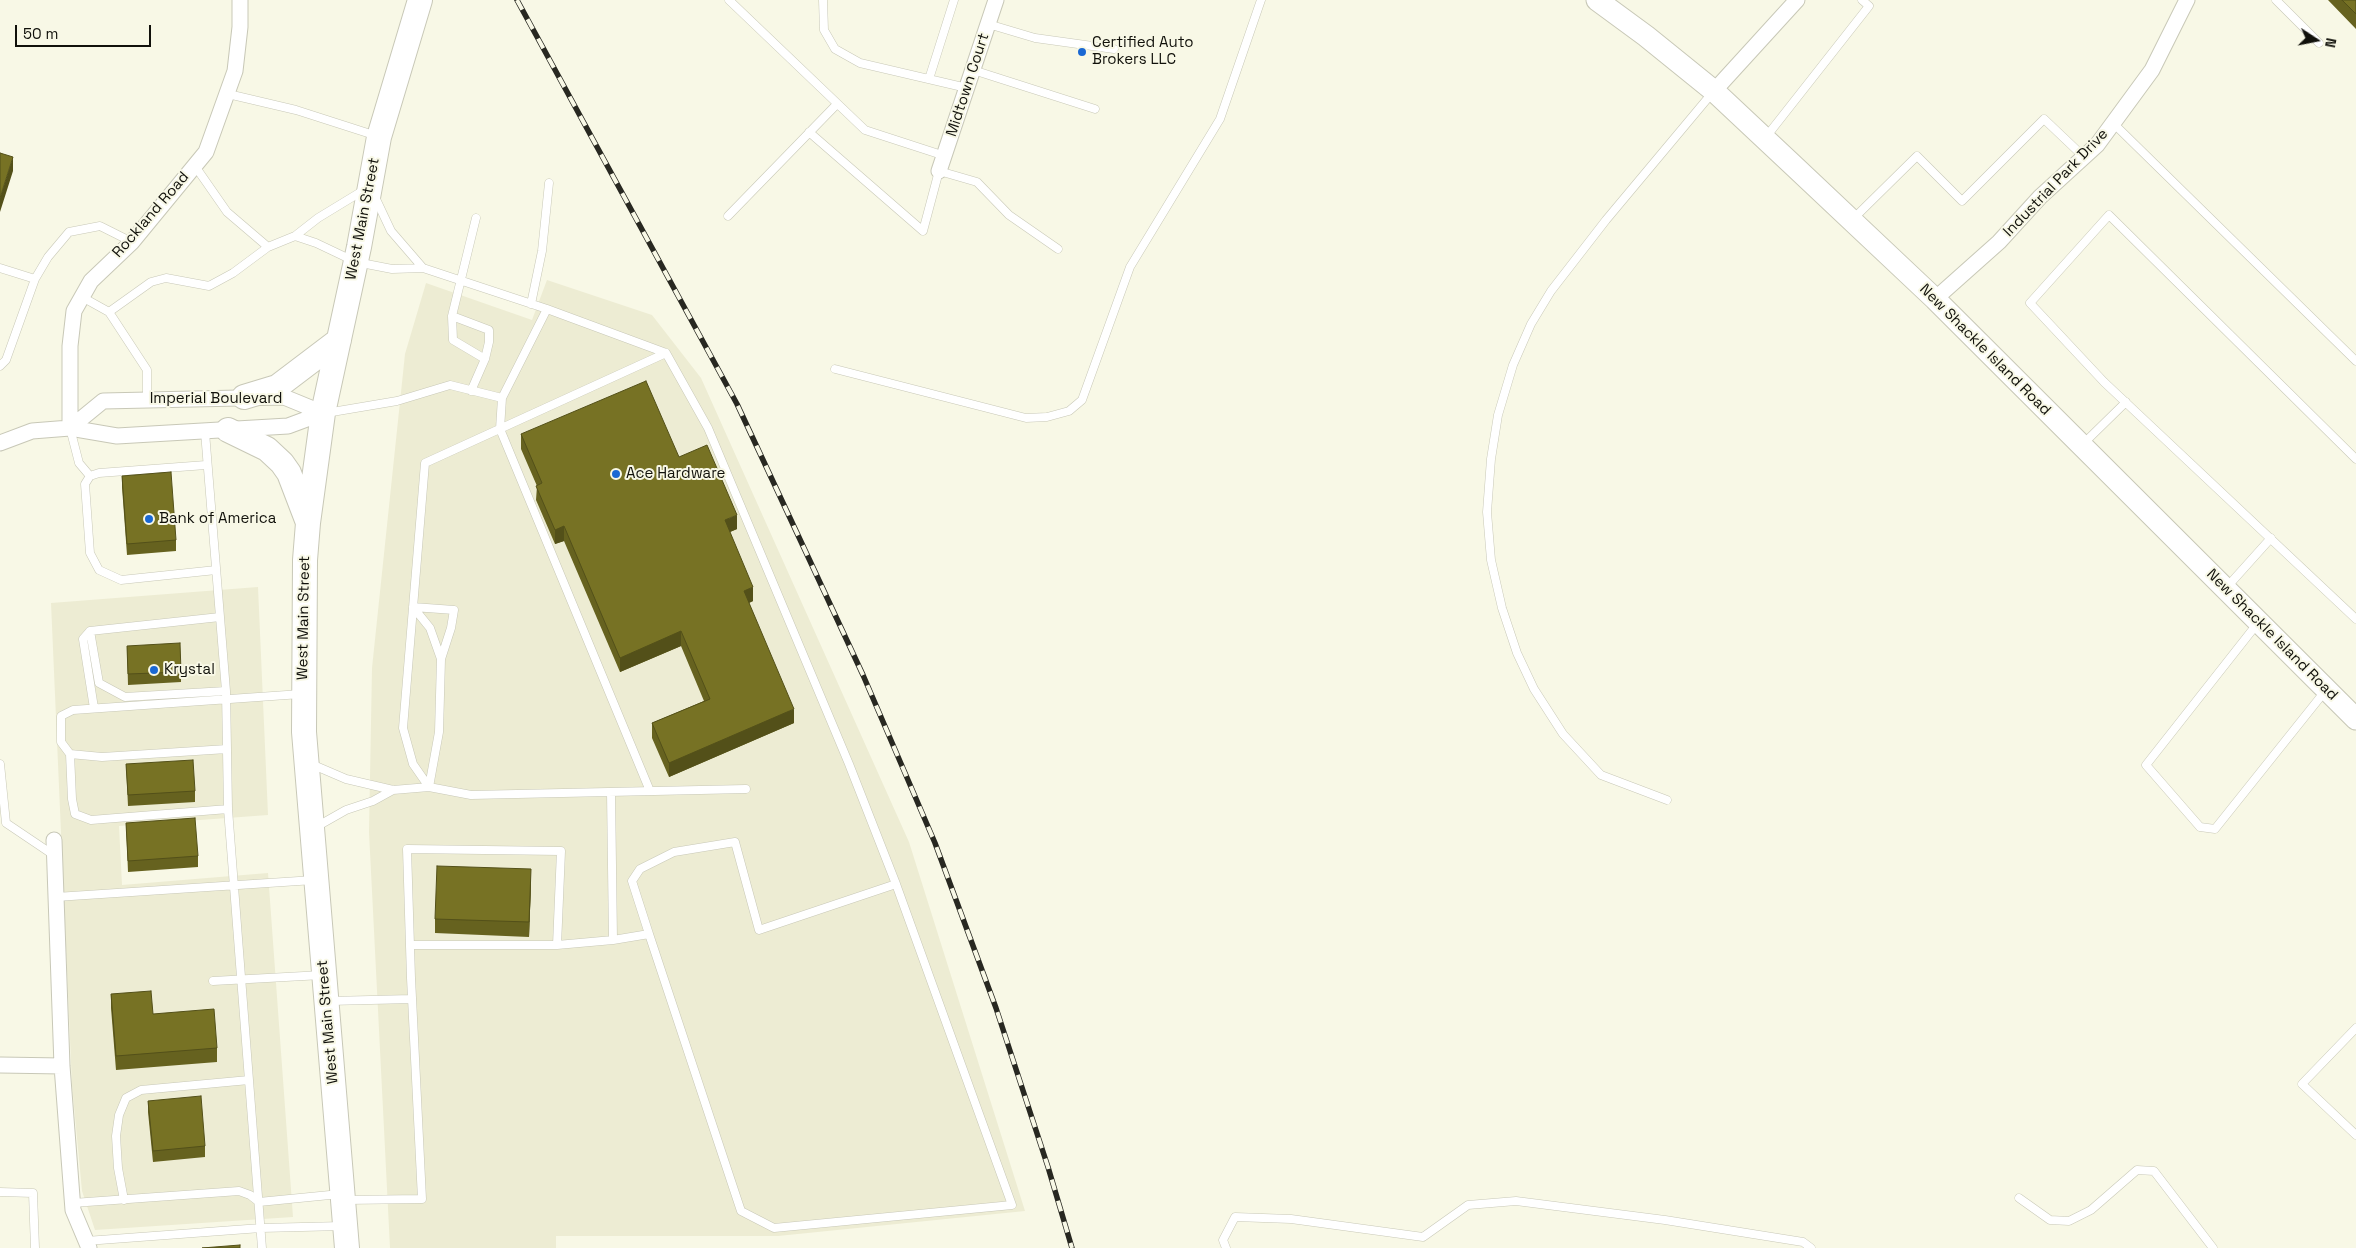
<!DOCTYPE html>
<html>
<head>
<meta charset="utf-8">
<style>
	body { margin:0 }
	#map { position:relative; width:2356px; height:1248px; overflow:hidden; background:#f8f8e6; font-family:"Space Grotesk",sans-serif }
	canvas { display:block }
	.north { position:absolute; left:2291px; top:15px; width:50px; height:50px; -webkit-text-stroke:4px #f8f8e6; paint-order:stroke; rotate:101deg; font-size:14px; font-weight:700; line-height:20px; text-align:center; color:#11110b }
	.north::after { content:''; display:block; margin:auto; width:18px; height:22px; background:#11110b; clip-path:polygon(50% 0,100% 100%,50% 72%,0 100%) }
	.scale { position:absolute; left:15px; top:25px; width:136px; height:22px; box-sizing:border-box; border:2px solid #11110b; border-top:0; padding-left:6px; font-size:15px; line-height:18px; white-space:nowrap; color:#11110b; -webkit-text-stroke:4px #f8f8e6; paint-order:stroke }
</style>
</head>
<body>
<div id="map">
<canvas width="2356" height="1248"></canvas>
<div class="north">N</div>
<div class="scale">50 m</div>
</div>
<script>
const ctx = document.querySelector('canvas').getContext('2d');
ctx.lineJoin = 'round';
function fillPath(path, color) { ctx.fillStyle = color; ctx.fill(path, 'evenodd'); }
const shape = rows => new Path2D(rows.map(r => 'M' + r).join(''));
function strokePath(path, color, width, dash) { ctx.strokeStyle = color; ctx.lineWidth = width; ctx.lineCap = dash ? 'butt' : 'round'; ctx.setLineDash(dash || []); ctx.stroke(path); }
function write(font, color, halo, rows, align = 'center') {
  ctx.font = font + ' "Space Grotesk",sans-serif'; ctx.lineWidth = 4; ctx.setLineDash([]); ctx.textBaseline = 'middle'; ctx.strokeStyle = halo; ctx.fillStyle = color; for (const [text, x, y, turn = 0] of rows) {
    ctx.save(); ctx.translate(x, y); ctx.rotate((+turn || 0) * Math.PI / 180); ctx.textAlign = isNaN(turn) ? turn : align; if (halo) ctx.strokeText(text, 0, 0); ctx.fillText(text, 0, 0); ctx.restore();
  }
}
const built = shape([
	[547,280,652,315,701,378,909,842,1025,1211,778,1236,556,1236,556,1248,390,1248,369,832,372,668,405,354,426,283,532,320],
	[258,587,268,815,119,826,122,885,268,873,293,1217,95,1230,82,1191,72,1085,51,603]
]);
const lane = shape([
	[729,0,865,130,945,156],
	[823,0,824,30,835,49,860,63,967,88],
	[2276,0,2319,43],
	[988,24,1035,38,1114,49],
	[973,70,1095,109],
	[929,79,954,0],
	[228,94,296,110,377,136],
	[2113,123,2356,361],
	[809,132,923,231,939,171,977,182,1009,215,1058,249],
	[1766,137,1869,6,1862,0],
	[195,166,227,212,268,247],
	[375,197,391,231,423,268],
	[728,216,837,104],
	[476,218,452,316,453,340,485,359],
	[1852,220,1917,156,1962,201,2044,119,2084,157],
	[295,236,316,243,356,262,392,269,423,268,547,309,666,353,708,428,849,764,896,884,759,930,735,842,674,852,640,869,632,881,649,934],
	[0,268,35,279],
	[82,297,109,312,147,370,147,399],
	[531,304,542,251,549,183],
	[109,312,151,282,166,278,209,286,233,273,268,247,295,236,318,218,364,190],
	[452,316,489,330,489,342,485,359,471,391],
	[0,366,6,360,35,279,48,257,69,232,100,226,132,242],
	[835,369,1026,418,1047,417,1069,411,1082,400,1130,267,1220,119,1261,0],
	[502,398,500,429,650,791],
	[326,413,397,401,450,385,502,398,547,309],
	[70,428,79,463,90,476],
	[205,432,226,691,228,809,262,1248],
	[2083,444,2126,402],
	[2356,459,2109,215,2030,303,2104,382,2356,619],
	[206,465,99,473,90,476,85,484,90,553,99,570,121,580,216,570],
	[2227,587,2271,538],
	[413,607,454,610,451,628,441,659,439,732,429,787],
	[413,607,430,628,441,659],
	[2257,624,2146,765,2200,827,2215,829,2326,690],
	[90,631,99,683,125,697,226,691],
	[94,708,83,639,90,631,220,617],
	[227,749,102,757,70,754,61,742,61,716,73,710,301,694],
	[70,754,72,799,75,814,91,820,228,809],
	[0,764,6,823,55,856],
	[311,764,346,779,393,790,429,787,471,795,746,789],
	[429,787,413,764,403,728,425,463,666,353],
	[611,792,613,940,649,934,741,1211,774,1228,1012,1205,896,884],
	[1667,800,1601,775,1563,734,1534,689,1517,653,1502,608,1491,560,1487,512,1491,459,1498,415,1513,365,1531,324,1551,291,1606,220,1713,92],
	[316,827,346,810,373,801,393,790],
	[56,897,314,880],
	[410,945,557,945],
	[213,981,322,975],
	[329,1001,412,999],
	[2356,1028,2302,1084,2356,1135],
	[0,1192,33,1193,35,1248],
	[2019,1198,2050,1220,2069,1221,2091,1210,2137,1170,2154,1171,2213,1248],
	[124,1200,118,1168,116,1136,119,1115,126,1098,141,1090,249,1080],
	[345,1200,422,1199,411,978,407,849,561,851,557,945,613,940],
	[73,1203,239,1191,250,1195,259,1202,340,1194],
	[86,1241,261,1228,343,1226],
	[1226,1248,1223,1240,1235,1217,1291,1219,1423,1237,1468,1205,1516,1201,1665,1220,1803,1242,1811,1248]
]);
const street = shape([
	[1714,91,1797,0],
	[939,171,996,0],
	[1935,299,1999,242,2040,197,2097,145,2152,70,2187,0],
	[70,428,70,346,74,311,91,281,132,242,206,152,235,71,240,27,240,0],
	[70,428,103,401,284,397,323,413],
	[0,443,32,431,70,428,117,436,288,426,323,413],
	[54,840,62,1066,73,1210,89,1248],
	[0,1065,62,1066]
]);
const secondary = shape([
	[1597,0,1646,36,1714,91,1795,167,1935,299,2356,719]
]);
const primary = shape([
	[244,397,277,387,339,340],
	[228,430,267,449,282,463,289,473,307,520],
	[347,1248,304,732,305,560,308,523,323,413,359,247,379,137,420,0]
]);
const rail = shape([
	[517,0,737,404,863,675,935,843,996,1008,1048,1167,1072,1248]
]);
const wall = shape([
	[2328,0,2356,0,2356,29],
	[521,434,679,457,737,529,730,532,753,601,749,603,794,723,669,777,652,738,652,723,704,701,681,646,620,672,564,541,555,544,536,500,537,486,521,449],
	[122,476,176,540,176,551,127,555,122,487],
	[127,646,181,672,181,682,128,685],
	[126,764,195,791,195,802,128,806],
	[126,823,198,856,198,867,128,872],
	[531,884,529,937,435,933,435,919],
	[111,994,153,1014,217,1048,217,1062,116,1070,111,1008],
	[148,1101,205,1146,205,1157,153,1162,148,1112]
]);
const shadedWall = shape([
	[13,157,13,171,0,212,0,198],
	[737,515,737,529,725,534,725,520],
	[564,526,564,541,555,544,555,530],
	[753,587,753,601,744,605,744,591],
	[681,631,681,646,620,672,620,658],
	[794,709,794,723,669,777,669,763],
	[531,869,531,884,529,937,529,922]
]);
const building = shape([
	[2342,0,2356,0,2356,14,2342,0],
	[0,153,13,157,0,198,0,153],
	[646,381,679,457,707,445,737,515,725,520,753,587,744,591,794,709,669,763,652,723,710,699,681,631,620,658,564,526,555,530,536,486,542,483,521,434,646,381],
	[171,472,176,540,127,544,122,476,171,472],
	[180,643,181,672,128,674,127,646,180,643],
	[193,760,195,791,128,795,126,764,193,760],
	[195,818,198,856,128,861,126,823,195,818],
	[437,866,531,869,529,922,435,919,437,866],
	[151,991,153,1014,214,1009,217,1048,116,1056,111,994,151,991],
	[201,1096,205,1146,153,1151,148,1101,201,1096],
	[240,1245,240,1248,202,1248,240,1245]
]);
const markers = [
	[1082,52,5,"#1a68d3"],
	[616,474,5,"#1a68d3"],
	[149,519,5,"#1a68d3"],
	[154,670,5,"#1a68d3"]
];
const poiNames = [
	["Certified Auto",1092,43],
	["Brokers LLC",1092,60],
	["Ace Hardware",626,474],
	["Bank of America",159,519],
	["Krystal",164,670]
];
const streetNames = [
	["Midtown Court",968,85,-72],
	["Industrial Park Drive",2056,183,-46],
	["Rockland Road",151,215,-49],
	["West Main Street",363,219,-79],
	["New Shackle Island Road",1985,350,45],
	["Imperial Boulevard",216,399],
	["West Main Street",304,618,-89],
	["New Shackle Island Road",2272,635,45],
	["West Main Street",328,1022,-95]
];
fillPath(built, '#edecd3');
strokePath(lane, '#c8c8b7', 9);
strokePath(street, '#c8c8b7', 17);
strokePath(secondary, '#c8c8b7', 23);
strokePath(primary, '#c8c8b7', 26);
strokePath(lane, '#fff', 8);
strokePath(street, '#fff', 15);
strokePath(secondary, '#fff', 21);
strokePath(primary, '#fff', 24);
strokePath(rail, '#282821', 5.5);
strokePath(rail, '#f8f8e6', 4, [11]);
fillPath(wall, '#66621f');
fillPath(shadedWall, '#535019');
fillPath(building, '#777224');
strokePath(building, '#535019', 1);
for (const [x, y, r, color] of markers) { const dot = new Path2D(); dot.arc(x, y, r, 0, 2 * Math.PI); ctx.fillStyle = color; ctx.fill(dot); strokePath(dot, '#f8f8e6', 2); }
write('15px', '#11110b', '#f8f8e6', poiNames, 'left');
write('15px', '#11110b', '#f8f8e6', streetNames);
</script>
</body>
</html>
